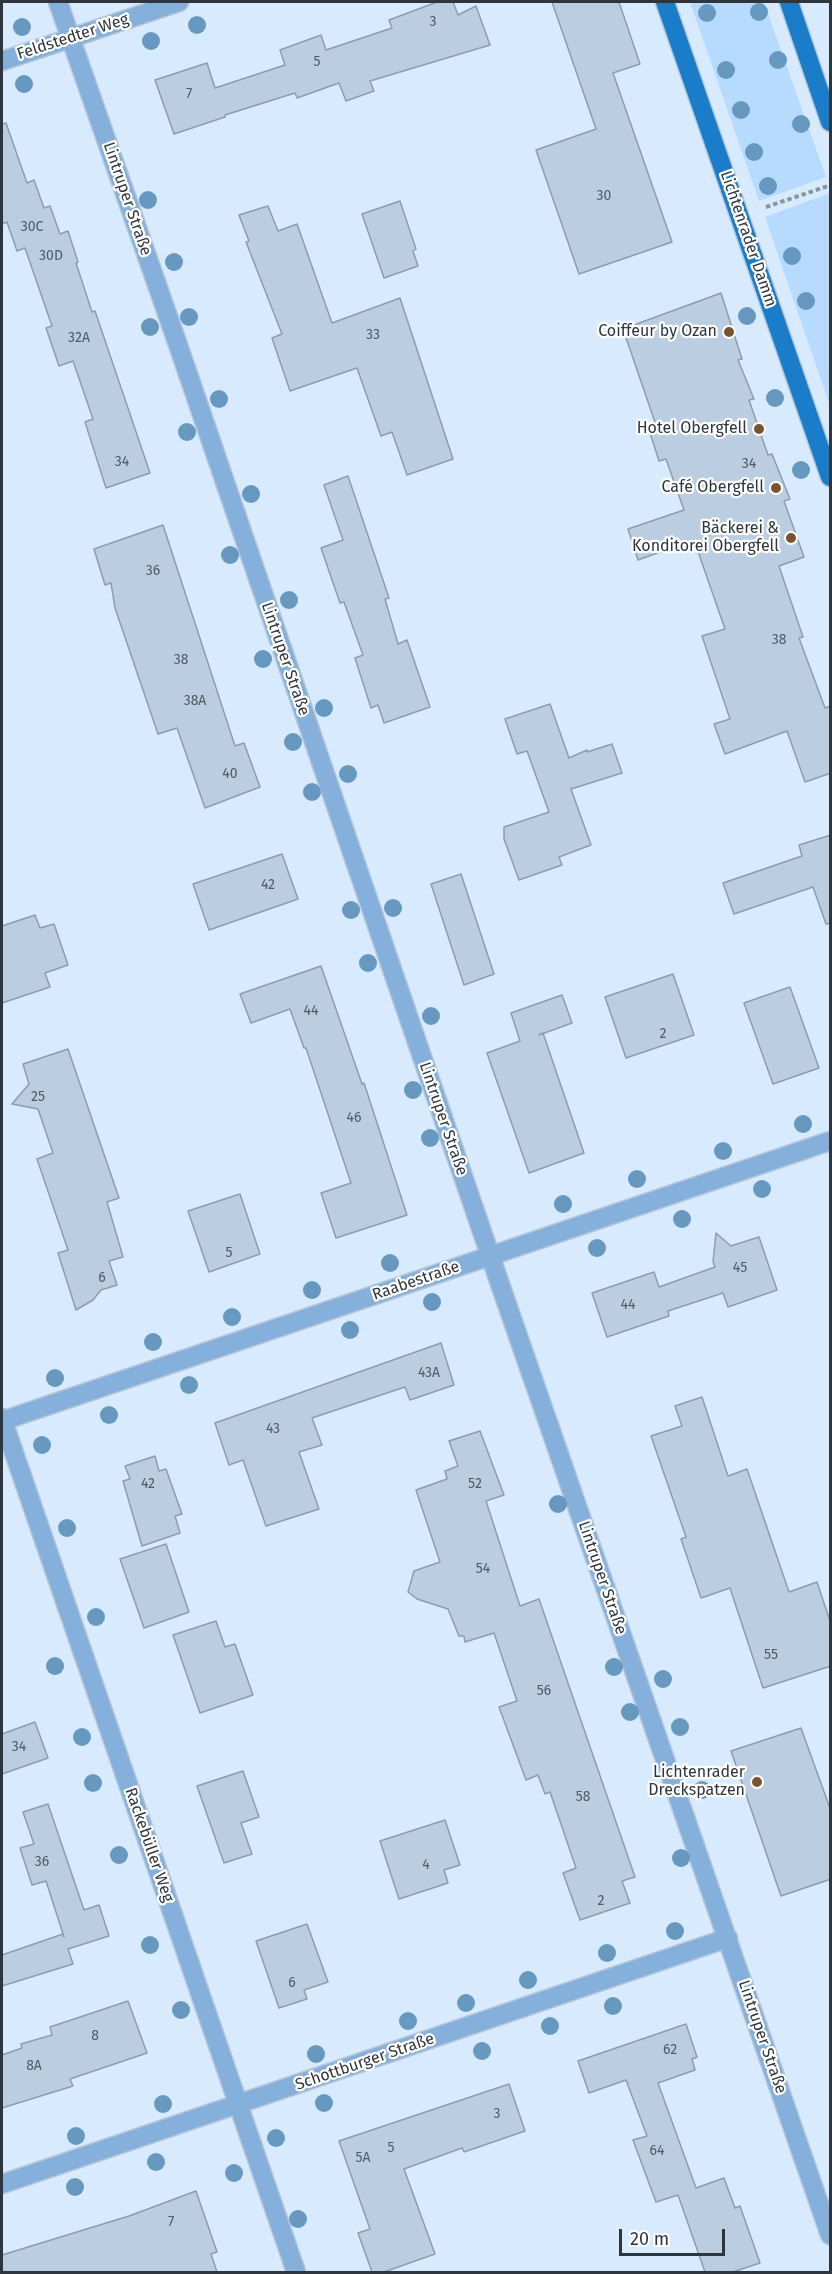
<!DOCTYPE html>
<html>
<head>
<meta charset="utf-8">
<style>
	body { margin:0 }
	#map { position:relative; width:832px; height:2274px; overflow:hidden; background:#d8ebfe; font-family:"Fira Sans",sans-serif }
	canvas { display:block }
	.frame { position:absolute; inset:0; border:3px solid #2e353c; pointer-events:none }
	.scale { position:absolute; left:619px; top:2229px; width:106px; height:27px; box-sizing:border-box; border:3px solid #2e353c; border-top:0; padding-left:8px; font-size:18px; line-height:21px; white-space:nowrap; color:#2e353c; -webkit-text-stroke:4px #fff; paint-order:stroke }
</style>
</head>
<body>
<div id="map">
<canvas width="832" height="2274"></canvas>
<div class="frame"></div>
<div class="scale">20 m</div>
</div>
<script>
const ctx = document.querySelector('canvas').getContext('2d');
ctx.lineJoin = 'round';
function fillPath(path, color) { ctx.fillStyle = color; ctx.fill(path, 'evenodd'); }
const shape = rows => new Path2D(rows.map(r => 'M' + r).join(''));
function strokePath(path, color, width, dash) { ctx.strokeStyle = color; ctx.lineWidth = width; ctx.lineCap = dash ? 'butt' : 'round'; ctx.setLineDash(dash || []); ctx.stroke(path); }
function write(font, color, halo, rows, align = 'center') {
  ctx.font = font + ' "Fira Sans",sans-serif'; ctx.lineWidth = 4.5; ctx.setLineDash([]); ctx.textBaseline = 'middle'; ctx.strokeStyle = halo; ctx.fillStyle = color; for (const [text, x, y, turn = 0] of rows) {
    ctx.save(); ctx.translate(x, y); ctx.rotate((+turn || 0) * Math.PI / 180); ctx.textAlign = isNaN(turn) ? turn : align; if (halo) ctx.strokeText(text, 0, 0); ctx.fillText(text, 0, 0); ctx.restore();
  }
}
const green = shape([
	[690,2,764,2,826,177,759,201],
	[830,193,830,406,765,217]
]);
const building = shape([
	[437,2,453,2,458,15,476,6,490,45,370,81,374,91,346,101,339,83,297,98,295,93,225,115,225,117,174,134,155,80,207,63,215,88,285,65,280,50,321,35,326,50,392,28,389,20,437,2],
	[552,2,619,2,640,64,613,73,672,242,579,274,536,150,596,129,552,2],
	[6,123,27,183,34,180,44,208,50,206,60,234,68,231,78,262,76,263,92,312,95,311,150,473,106,488,85,422,93,419,73,361,59,366,46,328,52,326,25,248,17,251,7,222,2,224,2,124,6,123],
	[400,201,416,249,413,251,418,266,384,278,362,214,400,201],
	[268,206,278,231,297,224,332,323,400,298,453,459,407,475,392,432,381,436,357,368,290,391,272,338,282,334,246,242,249,241,239,215,268,206],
	[721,293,742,359,738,360,754,399,749,400,768,455,772,454,790,499,784,501,804,557,779,566,803,637,799,638,825,708,831,706,831,773,805,782,787,731,725,754,714,724,730,719,702,636,725,629,694,540,638,560,628,529,684,510,666,459,659,461,650,433,658,431,623,329,721,293],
	[348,476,389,598,385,599,398,644,407,640,430,707,384,723,378,705,371,708,355,658,363,655,344,602,340,603,321,548,343,540,324,485,348,476],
	[163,525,235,746,244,743,260,787,205,808,177,728,158,734,115,608,111,583,105,585,94,549,163,525],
	[550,704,569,758,587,750,587,752,612,744,622,773,571,789,591,845,559,857,562,865,519,880,504,839,504,827,549,812,527,751,517,754,505,719,550,704],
	[831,835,831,923,826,924,813,887,734,914,723,883,802,856,799,845,831,835],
	[282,854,298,899,209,930,193,884,282,854],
	[461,874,494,974,464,985,431,884,461,874],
	[35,915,40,928,54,924,68,965,45,973,50,987,2,1003,2,926,35,915],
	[321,966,362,1084,364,1083,407,1215,336,1238,321,1193,351,1183,306,1048,304,1048,290,1009,251,1023,240,994,321,966],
	[673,974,694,1035,626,1058,605,997,673,974],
	[790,987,819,1068,773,1084,744,1003,790,987],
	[562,995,572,1023,539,1035,543,1033,584,1153,529,1173,487,1053,520,1041,511,1013,562,995],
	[68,1049,119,1198,107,1202,123,1257,109,1261,117,1285,101,1290,93,1300,76,1310,58,1253,68,1250,37,1159,53,1153,38,1109,12,1104,29,1084,23,1064,68,1049],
	[240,1194,260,1254,209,1272,188,1211,240,1194],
	[716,1233,731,1246,759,1237,777,1290,728,1307,723,1293,668,1311,669,1316,607,1337,592,1293,654,1272,659,1287,715,1267,713,1262,716,1233],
	[441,1343,454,1385,410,1400,405,1387,312,1418,322,1445,299,1452,319,1509,266,1526,243,1460,229,1465,215,1423,441,1343],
	[702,1397,728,1476,747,1469,789,1592,817,1582,831,1624,831,1666,763,1688,730,1588,701,1598,681,1539,686,1537,651,1436,682,1426,675,1406,702,1397],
	[480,1431,504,1495,486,1501,520,1606,539,1599,635,1877,622,1881,630,1903,580,1920,563,1873,576,1868,550,1792,545,1794,538,1775,526,1780,499,1707,517,1701,494,1633,465,1642,464,1636,459,1636,448,1609,417,1599,408,1592,414,1571,440,1562,416,1490,447,1479,445,1471,458,1466,449,1441,480,1431],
	[155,1456,159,1471,166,1469,182,1514,175,1516,180,1533,142,1546,123,1481,130,1479,125,1466,155,1456],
	[166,1544,189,1612,144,1628,120,1559,166,1544],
	[216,1621,225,1647,235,1644,253,1695,200,1713,173,1635,216,1621],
	[35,1722,48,1758,2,1774,2,1734,35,1722],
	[801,1728,831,1811,831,1879,781,1896,731,1751,801,1728],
	[243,1771,259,1817,241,1823,252,1854,224,1863,197,1786,243,1771],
	[48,1804,84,1910,99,1905,109,1936,68,1949,73,1964,2,1986,2,1955,63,1934,64,1937,46,1881,32,1885,20,1848,34,1844,23,1812,48,1804],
	[445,1820,460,1865,444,1870,448,1883,399,1899,380,1841,445,1820],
	[307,1924,328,1982,304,1990,307,1999,279,2008,256,1941,307,1924],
	[128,2001,147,2053,70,2079,73,2086,2,2108,2,2055,22,2048,21,2044,52,2035,50,2027,128,2001],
	[686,2024,697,2057,692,2059,695,2070,658,2083,696,2188,724,2178,735,2208,740,2206,760,2263,733,2272,705,2272,678,2195,656,2202,633,2140,647,2136,626,2080,589,2093,578,2061,686,2024],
	[509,2084,525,2131,464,2152,462,2148,404,2169,435,2254,384,2272,372,2272,358,2233,370,2229,339,2141,509,2084],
	[196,2191,217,2252,211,2254,217,2272,2,2272,2,2255,129,2216,196,2191]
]);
const path = shape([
	[766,207,828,186]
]);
const minor = shape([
	[58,2,177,342,501,1287,830,2235],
	[2,61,179,2],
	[2,1418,296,2272],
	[2,1421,830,1141],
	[2,2184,728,1938]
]);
const major = shape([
	[665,2,830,477],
	[789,2,830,122]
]);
const trees = [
	[759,12],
	[707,13],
	[197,25],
	[22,27],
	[151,41],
	[778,60],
	[726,70],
	[24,84],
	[741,110],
	[801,124],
	[754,152],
	[768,186],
	[148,200],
	[792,256],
	[174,262],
	[806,301],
	[747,316],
	[189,317],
	[150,327],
	[775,398],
	[219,399],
	[187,432],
	[801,470],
	[251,494],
	[230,555],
	[289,600],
	[263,659],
	[324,708],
	[293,742],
	[348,774],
	[312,792],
	[393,908],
	[351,910],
	[368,963],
	[431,1016],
	[413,1090],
	[803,1124],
	[430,1138],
	[723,1151],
	[637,1179],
	[762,1189],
	[563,1204],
	[682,1219],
	[597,1248],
	[390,1263],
	[312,1290],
	[432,1302],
	[232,1317],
	[350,1330],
	[153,1342],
	[55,1378],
	[189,1385],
	[109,1415],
	[42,1445],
	[558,1504],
	[67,1528],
	[96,1617],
	[55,1666],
	[614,1667],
	[663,1679],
	[630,1712],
	[680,1727],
	[82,1737],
	[93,1783],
	[702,1790],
	[119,1855],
	[681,1858],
	[675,1931],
	[150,1945],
	[607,1953],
	[528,1980],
	[466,2003],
	[613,2006],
	[181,2010],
	[408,2021],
	[550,2026],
	[482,2051],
	[316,2054],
	[324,2103],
	[163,2104],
	[76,2136],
	[276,2138],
	[156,2162],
	[234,2173],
	[75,2187],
	[298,2219]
];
const markers = [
	[729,332,6,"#78552e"],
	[759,429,6,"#78552e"],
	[776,488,6,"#78552e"],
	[791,538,6,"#78552e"],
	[757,1782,6,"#78552e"]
];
const numberNames = [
	["3",433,22],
	["5",317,62],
	["7",189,94],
	["30",604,196],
	["30C",32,227],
	["30D",51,256],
	["33",373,335],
	["32A",79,338],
	["34",122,462],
	["34",749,464],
	["36",153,571],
	["38",779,640],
	["38",181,660],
	["38A",195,701],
	["40",230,774],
	["42",268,885],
	["44",311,1011],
	["2",663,1034],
	["25",38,1097],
	["46",354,1118],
	["5",229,1253],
	["45",740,1268],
	["6",102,1278],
	["44",628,1305],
	["43A",429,1373],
	["43",273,1429],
	["42",148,1484],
	["52",475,1484],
	["54",483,1569],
	["55",771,1655],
	["56",544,1691],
	["34",19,1747],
	["58",583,1797],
	["36",42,1862],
	["4",426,1865],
	["2",601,1901],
	["6",292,1983],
	["8",95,2036],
	["62",670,2050],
	["8A",34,2066],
	["3",497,2114],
	["5",391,2148],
	["64",657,2151],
	["5A",363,2158],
	["7",171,2222]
];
const streetNames = [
	["Feldstedter Weg",73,37,-18],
	["Lintruper Straße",127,199,71],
	["Lichtenrader Damm",748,239,71],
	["Lintruper Straße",285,659,71],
	["Lintruper Straße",443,1119,71],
	["Raabestraße",416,1281,-19],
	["Lintruper Straße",602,1578,71],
	["Rackebüller Weg",149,1845,71],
	["Lintruper Straße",762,2037,71],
	["Schottburger Straße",365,2062,-19]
];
const poiNames = [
	["Coiffeur by Ozan",717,332],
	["Hotel Obergfell",747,429],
	["Café Obergfell",764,488],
	["Bäckerei &",779,529],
	["Konditorei Obergfell",779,547],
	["Lichtenrader",745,1773],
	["Dreckspatzen",745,1791]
];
fillPath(green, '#b7dbff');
fillPath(building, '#bbcde0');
strokePath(building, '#8b9daf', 1.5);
strokePath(minor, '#b6c7d7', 21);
strokePath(major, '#b6c7d7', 21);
strokePath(path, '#8896a3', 4, [4.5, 3]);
strokePath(minor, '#85b0db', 18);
strokePath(major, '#197dca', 18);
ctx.fillStyle = '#6798c0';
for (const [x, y] of trees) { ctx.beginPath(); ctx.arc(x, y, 9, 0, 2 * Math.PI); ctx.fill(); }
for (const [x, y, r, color] of markers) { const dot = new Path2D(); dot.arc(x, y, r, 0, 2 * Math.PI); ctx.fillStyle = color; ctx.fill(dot); strokePath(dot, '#fff', 2); }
write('14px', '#515b65', null, numberNames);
write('16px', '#2e353c', '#fff', streetNames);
write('16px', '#2e353c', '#fff', poiNames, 'right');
</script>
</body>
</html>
